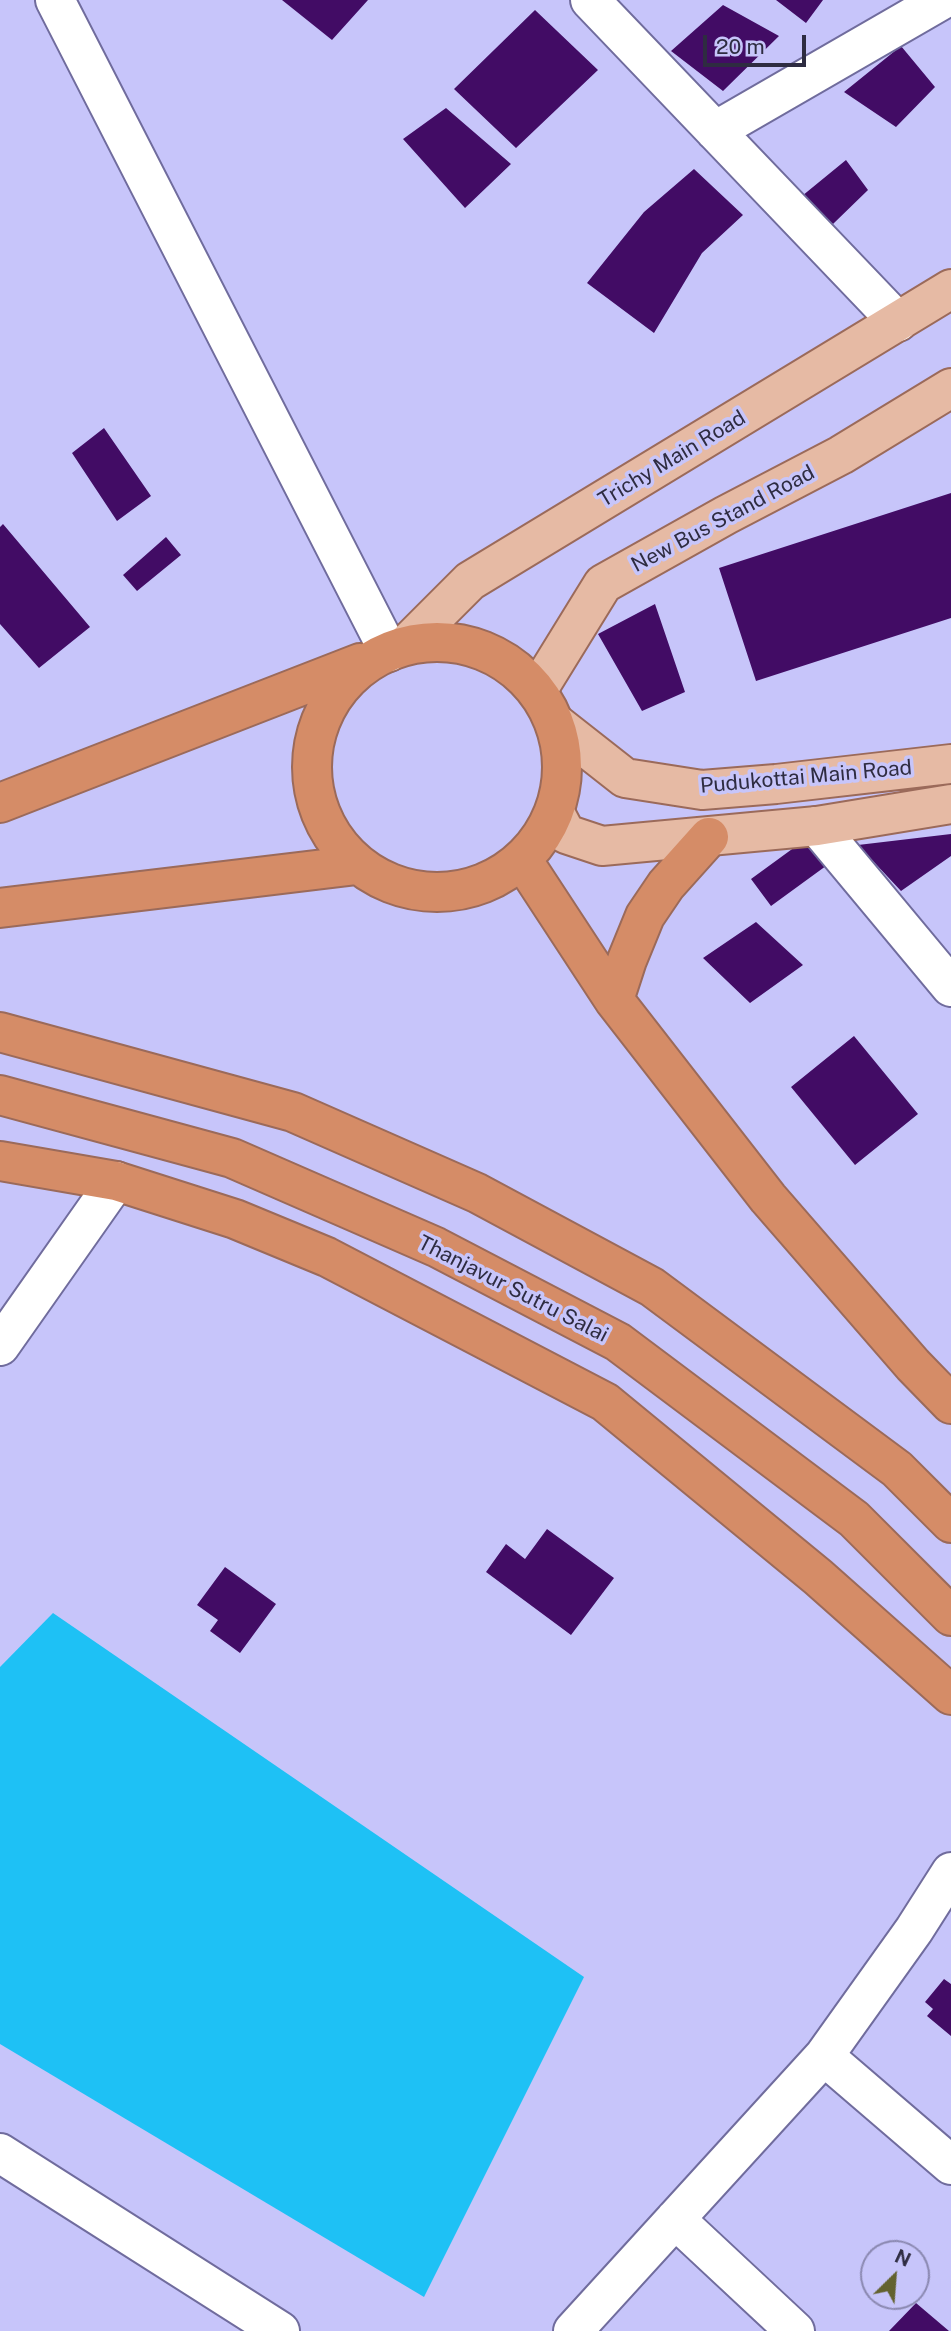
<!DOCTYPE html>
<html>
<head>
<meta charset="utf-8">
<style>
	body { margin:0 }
	#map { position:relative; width:951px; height:2331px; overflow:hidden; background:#c7c5fa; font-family:"Public Sans",sans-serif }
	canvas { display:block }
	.north { position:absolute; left:860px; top:2240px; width:70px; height:70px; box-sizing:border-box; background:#c7c5fa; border:2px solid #8a88b0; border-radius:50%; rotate:25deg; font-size:19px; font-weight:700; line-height:28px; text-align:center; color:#2e2c41 }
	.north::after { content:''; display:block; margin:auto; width:24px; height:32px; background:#63622f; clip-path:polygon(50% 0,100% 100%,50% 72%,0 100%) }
	.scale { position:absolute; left:703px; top:35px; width:103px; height:32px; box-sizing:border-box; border:4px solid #2e2c41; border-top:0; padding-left:9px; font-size:21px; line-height:24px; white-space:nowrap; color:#2e2c41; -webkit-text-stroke:5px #c7c5fa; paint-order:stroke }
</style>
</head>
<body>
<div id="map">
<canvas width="951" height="2331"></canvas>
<div class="north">N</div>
<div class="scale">20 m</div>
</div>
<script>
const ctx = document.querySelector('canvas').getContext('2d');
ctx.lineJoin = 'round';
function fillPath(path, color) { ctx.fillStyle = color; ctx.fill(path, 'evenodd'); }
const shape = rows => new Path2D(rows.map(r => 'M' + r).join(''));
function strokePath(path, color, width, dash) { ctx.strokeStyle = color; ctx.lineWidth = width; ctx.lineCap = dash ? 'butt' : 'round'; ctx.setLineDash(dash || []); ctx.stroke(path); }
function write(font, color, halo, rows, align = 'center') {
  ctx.font = font + ' "Public Sans",sans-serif'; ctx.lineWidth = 7; ctx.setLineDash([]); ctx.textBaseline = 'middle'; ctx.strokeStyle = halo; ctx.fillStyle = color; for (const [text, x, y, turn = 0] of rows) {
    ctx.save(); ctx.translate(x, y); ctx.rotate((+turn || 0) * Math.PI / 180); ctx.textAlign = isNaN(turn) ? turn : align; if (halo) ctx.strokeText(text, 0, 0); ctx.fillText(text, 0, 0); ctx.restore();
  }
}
const water = shape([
	[53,1613,584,1977,424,2297,0,2044,0,1667]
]);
const building = shape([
	[282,0,368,0,332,40],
	[776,0,823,0,806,23],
	[723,5,779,36,723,91,671,51],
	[535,10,598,70,516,148,454,89],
	[901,46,935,87,896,127,844,92],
	[446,108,511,164,465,208,403,139],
	[846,160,868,190,833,224,802,196],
	[694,169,743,215,702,253,654,333,587,283,644,212],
	[104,428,151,496,117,521,72,453],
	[951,493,951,618,756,681,719,568],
	[3,524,90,627,39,668,0,624,0,527],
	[166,537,181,555,137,591,123,575],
	[655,604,685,692,642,711,598,634],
	[951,834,951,856,901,891,858,845],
	[810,836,830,863,771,906,751,879],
	[756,922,803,965,750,1003,703,958],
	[854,1036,918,1114,855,1165,791,1087],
	[547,1529,614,1578,571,1635,486,1572,506,1544,525,1559],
	[225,1567,276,1604,240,1653,210,1631,218,1620,197,1605],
	[944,1979,951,1984,951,2036,927,2016,933,2009,925,2002],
	[916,2303,949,2331,889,2331]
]);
const street = shape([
	[55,0,389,652],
	[590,0,898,322],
	[715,131,942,0],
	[817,826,951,987],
	[0,1346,116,1181],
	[824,2056,951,2165],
	[0,2153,280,2331],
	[675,2219,795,2331],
	[573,2331,824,2056,914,1930,951,1872]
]);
const primary = shape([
	[406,645,470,581,951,289],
	[537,691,603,584,726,515,841,455,951,388],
	[555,723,625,778,702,790,776,784,951,764],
	[555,813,566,834,602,846,817,826,951,804]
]);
const highway = shape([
	'312 767a125 125 0 1 1 250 0a125 125 0 1 1-250 0Z',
	[0,803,360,663],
	[523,861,614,1000,768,1198,913,1365,951,1404],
	[0,908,357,865],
	[614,1000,627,960,645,916,666,885,709,837],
	[0,1032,293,1112,477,1193,652,1287,897,1469,951,1523],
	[0,1095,232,1158,436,1247,618,1342,854,1519,951,1616],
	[0,1161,116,1181,235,1219,327,1257,605,1402,818,1577,951,1695]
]);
const streetNames = [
	["Trichy Main Road",672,459,-31],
	["New Bus Stand Road",723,519,-28],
	["Pudukottai Main Road",806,777,-5],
	["Thanjavur Sutru Salai",513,1289,27]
];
fillPath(water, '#1ec1f5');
fillPath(building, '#420c65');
strokePath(street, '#706c9d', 42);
strokePath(primary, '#9b6a5a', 42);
strokePath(highway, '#9b6a5a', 42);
strokePath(street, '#fff', 38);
strokePath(primary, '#e6baa4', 38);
strokePath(highway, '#d58c67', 38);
write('21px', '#2e2c41', '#c7c5fa', streetNames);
</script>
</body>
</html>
